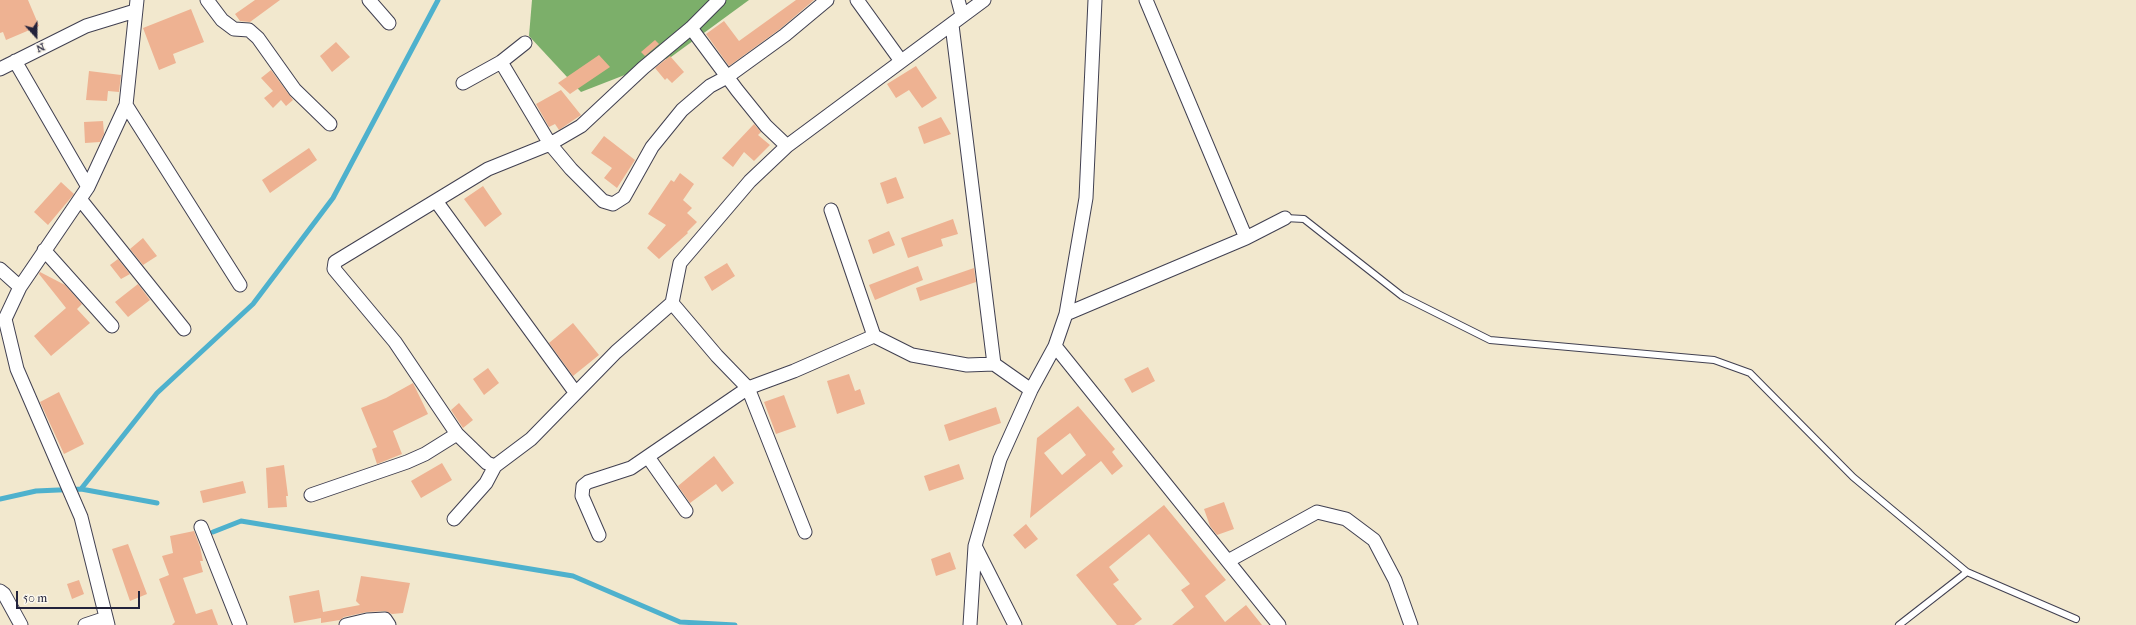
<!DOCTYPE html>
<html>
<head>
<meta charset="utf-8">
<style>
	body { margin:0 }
	#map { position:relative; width:2136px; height:625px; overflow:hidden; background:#f2e8ce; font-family:"IM FELL French Canon",serif }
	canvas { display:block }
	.north { position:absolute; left:16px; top:16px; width:40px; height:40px; -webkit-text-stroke:3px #fbf7ec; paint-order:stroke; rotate:159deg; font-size:11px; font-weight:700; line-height:16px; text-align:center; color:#22223b }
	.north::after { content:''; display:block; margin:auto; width:14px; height:18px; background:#22223b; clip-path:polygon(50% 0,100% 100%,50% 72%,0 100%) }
	.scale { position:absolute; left:16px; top:591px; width:124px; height:18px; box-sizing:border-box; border:2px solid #22223b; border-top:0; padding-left:5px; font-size:12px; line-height:14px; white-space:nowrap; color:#22223b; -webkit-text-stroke:3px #fbf7ec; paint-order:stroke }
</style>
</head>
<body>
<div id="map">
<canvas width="2136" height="625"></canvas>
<div class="north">N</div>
<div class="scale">50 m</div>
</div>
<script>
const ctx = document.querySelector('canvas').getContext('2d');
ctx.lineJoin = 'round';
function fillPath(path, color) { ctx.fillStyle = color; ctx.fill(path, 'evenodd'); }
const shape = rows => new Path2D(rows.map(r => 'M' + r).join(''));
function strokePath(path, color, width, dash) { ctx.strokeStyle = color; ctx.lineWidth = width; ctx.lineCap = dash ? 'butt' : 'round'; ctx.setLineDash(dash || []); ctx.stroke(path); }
const forest = shape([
	[532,0,749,0,671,57,581,92,529,36]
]);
const stream = shape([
	[81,489,157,503],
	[0,499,36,491,81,489,157,393,253,304,333,198,438,0],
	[213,532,241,521,573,576,680,622,735,625]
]);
const building = shape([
	[0,0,28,0,39,26,6,40,3,32,0,33],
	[255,0,280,0,250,22,240,21,235,14],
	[796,0,814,0,780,29,729,66,706,34,724,21,739,41],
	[191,9,204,42,173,54,176,63,159,70,143,28],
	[655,40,659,44,645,56,641,52],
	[336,42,350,57,332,72,320,56],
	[599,55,610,67,570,94,558,83],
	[670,56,684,72,672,83,667,78,665,80,655,68],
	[916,66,937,98,922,108,909,90,896,98,887,84],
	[271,70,293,100,286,106,281,100,273,108,264,98,273,91,261,78],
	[89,71,121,75,119,92,108,91,107,101,86,100],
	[561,90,581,115,559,130,555,124,549,127,536,104],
	[941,117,951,134,924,144,918,127],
	[103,121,104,134,100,142,85,143,84,122],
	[754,124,761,132,758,135,770,145,754,161,744,152,733,167,722,158],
	[604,136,635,160,617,188,604,178,612,168,591,153],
	[309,148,317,160,270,193,262,180],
	[680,173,694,184,683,200,692,208,687,213,697,222,687,232,688,233,659,259,647,248,666,225,648,214,671,180,674,182],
	[896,177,904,198,887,204,880,183],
	[61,182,74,194,48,225,34,212],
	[483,186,502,214,485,227,464,199],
	[953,219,958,234,941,239,943,246,908,258,901,238],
	[889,231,895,245,873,254,868,240],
	[143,238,157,256,143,265,130,249],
	[118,259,130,274,121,279,110,265],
	[727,263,735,276,712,291,704,277],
	[918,266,923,280,875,300,869,285],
	[974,268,976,282,920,301,916,288],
	[40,272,65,285,82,304,77,309,90,323,51,356,34,336,66,308,39,274],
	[138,284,150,300,128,317,115,302],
	[573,323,599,355,573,376,549,343],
	[1148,367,1155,381,1132,393,1124,379],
	[488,368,499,383,484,395,473,379],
	[849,374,855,391,860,389,865,404,837,414,827,381],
	[413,383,428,414,393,431,402,454,377,464,372,449,377,447,361,408,386,398],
	[59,392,84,444,64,454,40,402],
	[784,395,796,427,776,434,764,402],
	[459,403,473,420,463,428,451,410],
	[1078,406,1115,449,1112,452,1123,466,1112,475,1101,461,1030,518,1037,438],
	[1070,433,1086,455,1062,475,1044,453],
	[996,407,1001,423,949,441,944,425],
	[714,456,734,483,722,492,716,484,690,503,678,486],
	[442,463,452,480,421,498,411,481],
	[959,464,964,479,929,491,924,476],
	[284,465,288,496,286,496,287,507,268,508,266,468],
	[243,481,246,493,203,503,200,491],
	[1224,502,1234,529,1217,535,1210,526,1204,509],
	[1164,505,1226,580,1205,596,1225,622,1246,605,1262,625,1172,625,1194,607,1181,590,1190,584,1149,534,1109,567,1119,580,1113,584,1142,619,1134,625,1117,625,1076,575],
	[1026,524,1038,539,1025,549,1013,535],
	[194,531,200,547,203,561,200,561,203,572,183,578,196,614,212,609,218,625,172,625,175,622,159,579,169,575,162,556,173,553,170,536],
	[128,544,147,594,130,601,112,549],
	[950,552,956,569,936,576,931,559],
	[361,576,410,583,403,613,392,614,385,611,367,612,344,617,340,620,321,623,321,618,294,623,289,596,319,590,323,612,360,605,356,601],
	[79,580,84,594,72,599,67,584]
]);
const service = shape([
	[1285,218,1304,219,1402,296,1490,340,1714,360,1750,373,1853,477,1967,572,2076,619],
	[1899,625,1967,572]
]);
const minor = shape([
	[207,0,222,20,234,29,249,30,258,38,295,90,330,124],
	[369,0,389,23],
	[719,0,691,28,643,68,581,126,550,144,488,169,335,262,334,269,395,342,457,434,487,463,495,466,531,439,616,352,672,303,680,263,750,181,787,146],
	[857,0,901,61],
	[958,0,962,15],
	[1146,0,1246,238],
	[952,25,994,364],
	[691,28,737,90,766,126,787,146,984,0],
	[15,61,88,187],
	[501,62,550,144,571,169,603,201,613,204,624,197,652,147,682,110,710,86,727,77,785,35,827,0],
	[0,69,86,26,135,11],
	[463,83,501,62,525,43],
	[126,105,240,285],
	[80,199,184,329],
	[436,201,575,392],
	[831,210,874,336],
	[44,250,112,326],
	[0,269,20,287],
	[672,303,717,356,748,388,794,371,874,336,912,355,967,365,994,364,1031,390],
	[1066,314,1246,238,1285,218],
	[1055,346,1279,625],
	[648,457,686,511],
	[311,495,407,462,425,454,457,434],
	[454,519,486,483,495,466],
	[201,527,240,625],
	[599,535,582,496,583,486,588,482,631,468,748,388,805,532],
	[975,546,1015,625],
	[1228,561,1317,512,1346,519,1374,540,1395,580,1411,625],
	[0,591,4,594,21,625],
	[85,625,106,618],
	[108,625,81,517,17,369,5,319,20,287,88,187,126,105,137,0],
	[346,625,367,620,385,619,389,625],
	[970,625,975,546,1000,459,1031,390,1055,346,1066,314,1086,198,1095,0]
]);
fillPath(forest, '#7caf6a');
strokePath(stream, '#4eb1cd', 5);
fillPath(building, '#eeb292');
strokePath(service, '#414051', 8);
strokePath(minor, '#414051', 15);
strokePath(service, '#fff', 6);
strokePath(minor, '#fff', 13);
</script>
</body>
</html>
